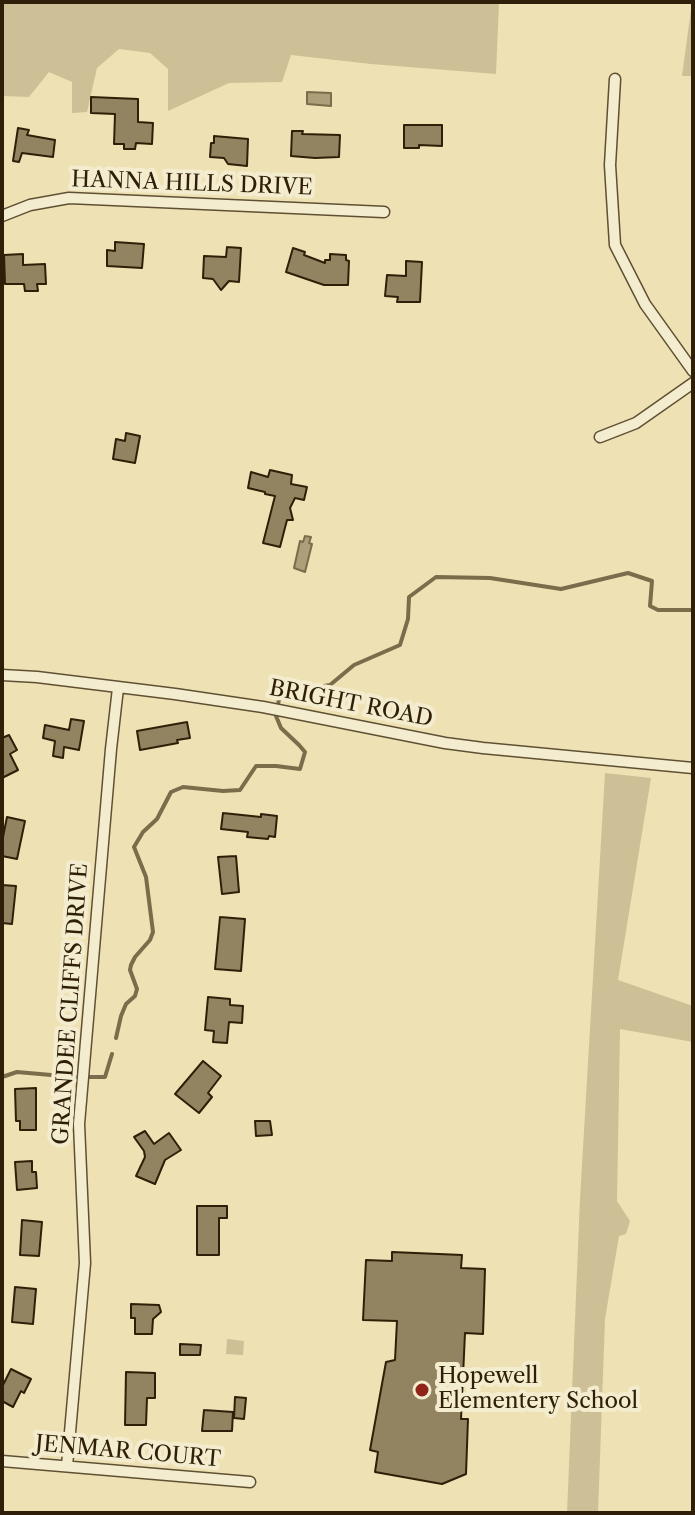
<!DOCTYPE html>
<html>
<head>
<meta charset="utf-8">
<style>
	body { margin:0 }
	#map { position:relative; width:695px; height:1515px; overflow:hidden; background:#eee1b3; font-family:"Libre Caslon Text",serif }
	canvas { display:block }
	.frame { position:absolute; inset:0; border:4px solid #2f1f08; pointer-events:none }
</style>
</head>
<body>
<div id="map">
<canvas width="695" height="1515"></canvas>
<div class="frame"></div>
</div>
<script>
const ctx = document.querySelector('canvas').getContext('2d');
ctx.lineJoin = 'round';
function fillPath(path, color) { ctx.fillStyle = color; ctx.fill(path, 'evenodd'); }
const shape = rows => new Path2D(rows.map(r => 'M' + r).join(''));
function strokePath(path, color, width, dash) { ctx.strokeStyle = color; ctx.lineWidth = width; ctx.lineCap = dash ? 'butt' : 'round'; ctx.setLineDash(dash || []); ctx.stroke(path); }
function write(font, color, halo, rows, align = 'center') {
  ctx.font = font + ' "Libre Caslon Text",serif'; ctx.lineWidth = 8; ctx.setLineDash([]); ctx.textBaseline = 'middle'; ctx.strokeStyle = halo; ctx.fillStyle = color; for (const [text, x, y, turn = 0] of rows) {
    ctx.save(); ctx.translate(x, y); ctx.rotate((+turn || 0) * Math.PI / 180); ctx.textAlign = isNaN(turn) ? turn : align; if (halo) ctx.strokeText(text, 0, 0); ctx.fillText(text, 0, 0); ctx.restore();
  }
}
const green = shape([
	[2,2,499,2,496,74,371,64,291,55,282,82,229,83,168,111,168,69,150,53,119,49,97,68,87,112,72,113,72,82,49,72,29,97,2,96],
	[692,2,693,76,682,76],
	[605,773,651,778,618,980,693,1006,693,1042,620,1029,617,1201,630,1221,626,1234,619,1236,605,1319,598,1513,567,1513,580,1199],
	[227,1339,244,1341,243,1355,226,1354]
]);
const water = shape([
	[307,92,331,93,331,106,307,104,307,92],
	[305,536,311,537,309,543,312,544,305,572,294,568,300,541,303,542,305,536]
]);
const stream = shape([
	[116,1038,121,1016,126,1004,135,996,137,989,130,970,131,965,135,957,150,940,153,932,146,877,134,847,143,832,157,819,171,792,183,787,223,791,240,790,256,766,276,766,300,769,305,752,299,745,281,728,276,716,280,693,330,685,354,665,400,645,408,619,409,597,436,577,490,578,561,589,628,573,652,581,650,606,658,610,693,610],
	[2,1077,17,1072,74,1077,105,1077,112,1054]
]);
const building = shape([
	[91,97,138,99,138,122,153,123,152,144,136,143,135,149,124,149,124,144,114,144,115,114,91,113,91,97],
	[404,125,442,125,442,146,419,145,419,148,404,148,404,125],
	[18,128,29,130,27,135,55,140,53,157,22,153,19,162,13,161,18,128],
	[292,131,303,131,302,134,340,135,339,157,315,158,291,156,292,131],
	[214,136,248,139,247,166,228,164,224,158,210,157,211,143,214,143,214,136],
	[115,242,144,244,142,268,107,266,107,250,115,251,115,242],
	[227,247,241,248,239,282,229,281,221,290,213,279,203,278,204,256,226,257,227,247],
	[293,248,305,252,304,255,325,263,325,260,330,260,330,254,346,255,346,260,349,261,348,285,324,285,286,272,293,248],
	[23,254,23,265,45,264,46,284,37,284,38,291,25,291,24,284,5,284,4,255,23,254],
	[406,261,422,262,420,302,397,302,398,297,385,296,387,275,406,276,406,261],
	[126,433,140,436,135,463,113,459,116,439,125,441,126,433],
	[270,470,292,475,291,484,307,487,304,500,295,498,290,508,293,520,287,520,280,547,263,543,275,496,265,494,265,492,248,488,251,472,268,477,270,470],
	[71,719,84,721,79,750,64,747,63,758,53,756,55,741,43,738,45,725,69,730,71,719],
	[187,722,190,738,177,740,178,743,140,750,137,731,187,722],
	[9,735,17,750,10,754,18,770,2,778,2,738,9,735],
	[223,813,261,817,261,814,277,816,275,837,269,836,268,839,247,837,248,832,221,829,223,813],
	[7,817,25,821,17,859,2,856,2,842,7,817],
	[236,856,239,892,222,894,218,857,236,856],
	[2,885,16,886,12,924,2,923,2,885],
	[220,917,245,919,241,971,215,969,220,917],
	[208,997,230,999,230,1005,243,1006,242,1023,229,1022,227,1043,213,1042,214,1031,205,1030,208,997],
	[203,1061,221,1076,208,1093,212,1097,199,1113,175,1094,203,1061],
	[36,1088,36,1130,20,1130,20,1121,16,1121,15,1089,36,1088],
	[255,1121,270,1121,272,1135,256,1136,255,1121],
	[145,1131,154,1144,169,1133,181,1150,165,1160,155,1184,136,1176,145,1157,144,1151,134,1137,145,1131],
	[32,1161,32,1172,36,1172,37,1188,17,1190,15,1162,32,1161],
	[197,1206,227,1206,227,1218,219,1218,219,1255,197,1255,197,1206],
	[22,1220,42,1222,39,1256,20,1255,22,1220],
	[392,1252,462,1255,461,1268,485,1269,483,1334,465,1333,461,1419,468,1419,466,1474,442,1484,375,1472,378,1452,370,1450,386,1362,395,1360,397,1321,363,1320,366,1260,392,1261,392,1252],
	[15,1287,36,1289,33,1324,12,1322,15,1287],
	[131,1304,159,1305,161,1312,153,1319,152,1334,135,1334,135,1318,131,1318,131,1304],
	[180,1344,201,1345,200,1355,180,1355,180,1344],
	[11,1369,31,1379,24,1393,21,1391,13,1407,2,1401,2,1387,11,1369],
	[126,1372,155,1373,155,1398,147,1398,146,1425,125,1425,126,1372],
	[235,1397,246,1398,244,1419,234,1418,235,1397],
	[204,1410,233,1412,232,1431,202,1431,204,1410]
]);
const minor = shape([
	[615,79,610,165,615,245,645,304,693,371],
	[2,216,30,205,69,198,384,212],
	[600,437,636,423,693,383],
	[2,675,37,677,175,694,263,707,445,743,483,748,693,768],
	[2,1461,250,1482],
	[67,1466,85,1263,79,1124,111,749,118,688]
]);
const markers = [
	[422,1390,8,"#8f2418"]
];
const streetNames = [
	["HANNA HILLS DRIVE",192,184,2],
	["BRIGHT ROAD",351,704,11],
	["GRANDEE CLIFFS DRIVE",71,1004,-86],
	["JENMAR COURT",128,1452,5]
];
const poiNames = [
	["Hopewell",438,1377],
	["Elementery School",438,1402]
];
fillPath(green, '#cec096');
fillPath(water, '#ad9f79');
strokePath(water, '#7b6c4c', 2);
strokePath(stream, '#7b6c4c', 4);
fillPath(building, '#928461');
strokePath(building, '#2f1f08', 2);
strokePath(minor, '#5f5033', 13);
strokePath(minor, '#f4ecce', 10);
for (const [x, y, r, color] of markers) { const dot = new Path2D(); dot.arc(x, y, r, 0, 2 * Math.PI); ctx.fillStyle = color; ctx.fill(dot); strokePath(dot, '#f4ecce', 3); }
write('22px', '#2f1f08', '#f4ecce', streetNames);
write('22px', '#2f1f08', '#f4ecce', poiNames, 'left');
</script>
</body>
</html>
